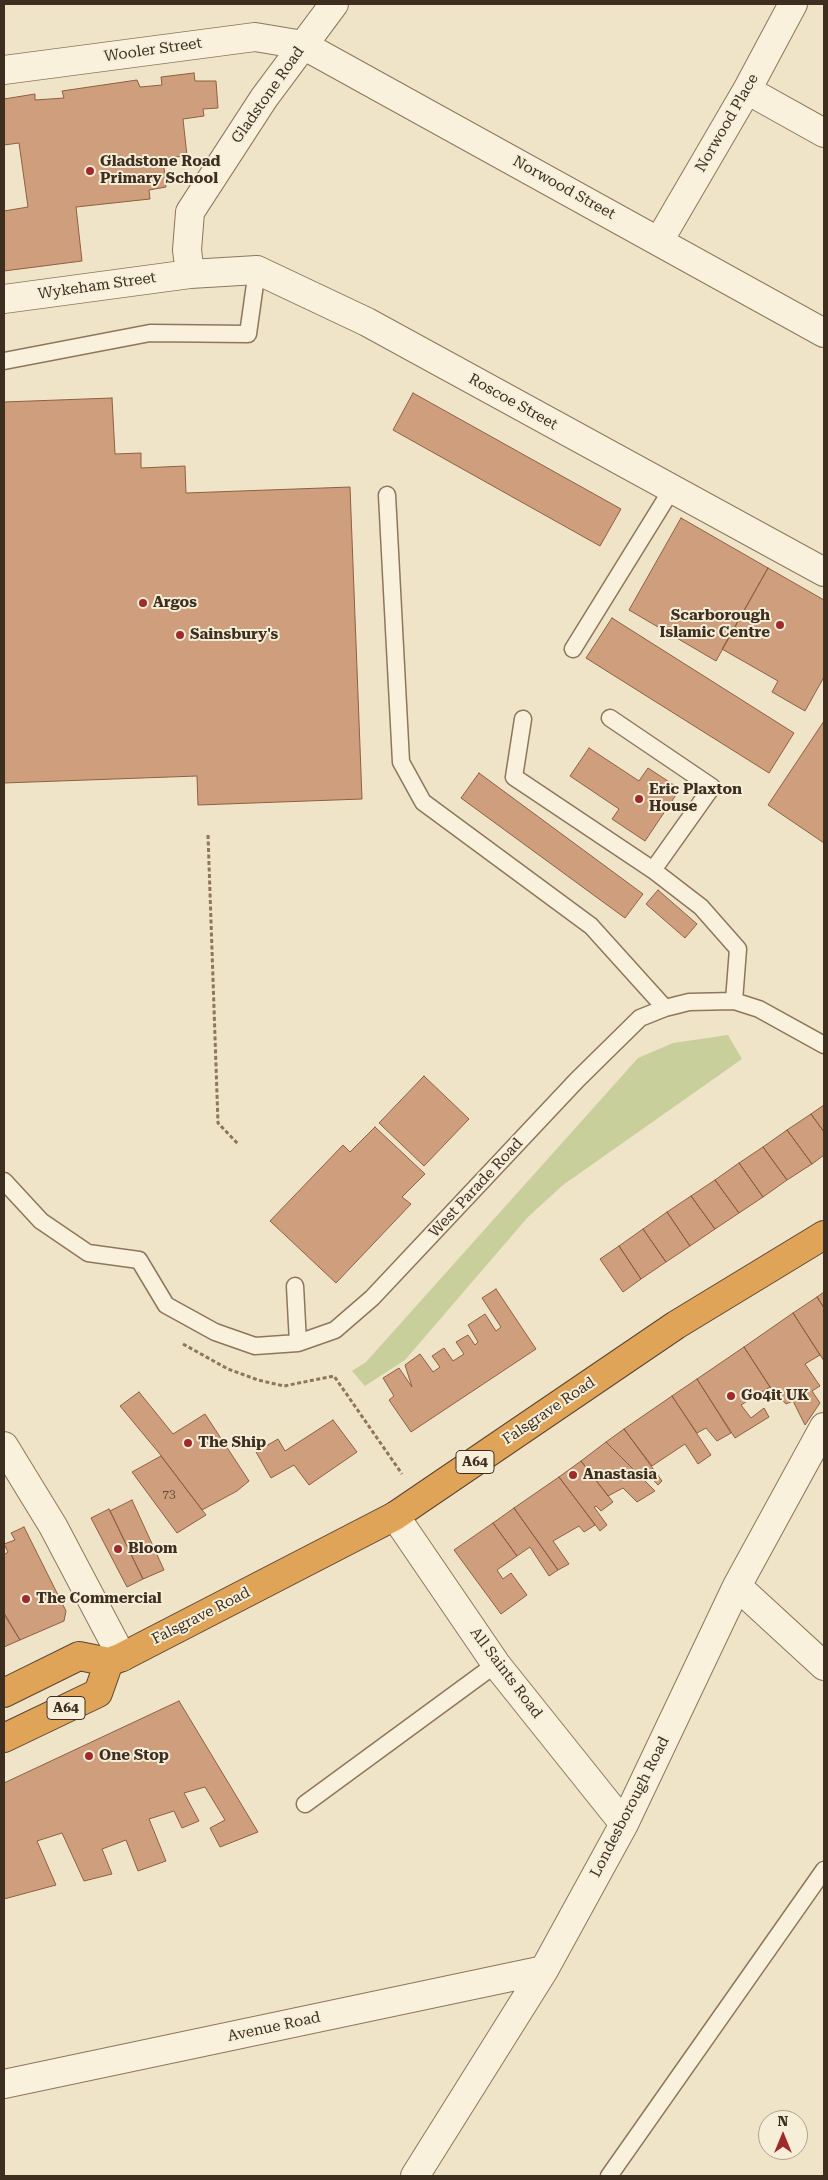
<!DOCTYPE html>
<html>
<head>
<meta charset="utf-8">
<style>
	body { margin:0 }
	#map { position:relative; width:828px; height:2180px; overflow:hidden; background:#f0e4c8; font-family:"Roboto Serif",serif }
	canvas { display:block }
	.frame { position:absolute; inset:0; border:5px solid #3d2e20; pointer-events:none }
	.north { position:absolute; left:758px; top:2110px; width:50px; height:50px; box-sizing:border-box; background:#f7eed8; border:1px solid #ada18e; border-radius:50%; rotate:0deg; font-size:14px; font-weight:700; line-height:20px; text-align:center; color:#3d2e20 }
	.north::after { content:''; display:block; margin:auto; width:18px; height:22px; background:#9e2a2b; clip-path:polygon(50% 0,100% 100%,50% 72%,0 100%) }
</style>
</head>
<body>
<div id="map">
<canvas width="828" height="2180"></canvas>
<div class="frame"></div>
<div class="north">N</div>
</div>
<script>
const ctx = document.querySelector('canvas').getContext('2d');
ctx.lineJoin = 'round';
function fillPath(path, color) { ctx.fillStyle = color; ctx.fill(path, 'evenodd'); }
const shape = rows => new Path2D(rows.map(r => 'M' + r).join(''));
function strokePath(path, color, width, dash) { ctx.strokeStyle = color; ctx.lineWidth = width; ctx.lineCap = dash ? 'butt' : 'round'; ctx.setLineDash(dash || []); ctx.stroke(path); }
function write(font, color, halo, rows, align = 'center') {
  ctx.font = font + ' "Roboto Serif",serif'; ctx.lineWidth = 4; ctx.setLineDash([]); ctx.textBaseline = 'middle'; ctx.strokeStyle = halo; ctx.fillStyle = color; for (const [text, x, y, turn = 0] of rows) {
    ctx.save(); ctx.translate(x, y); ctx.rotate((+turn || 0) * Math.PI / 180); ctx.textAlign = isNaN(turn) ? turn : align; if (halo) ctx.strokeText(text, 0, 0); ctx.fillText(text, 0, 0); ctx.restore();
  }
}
const green = shape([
	[728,1035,742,1059,563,1185,528,1217,405,1360,365,1386,352,1371,366,1362,638,1058,673,1043]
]);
const building = shape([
	[194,73,195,81,216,81,218,108,203,109,204,116,183,119,187,156,163,158,166,187,149,190,150,199,76,207,82,261,4,271,4,211,28,207,19,143,4,145,4,99,35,94,35,100,64,98,62,91,137,80,140,87,162,85,161,77,194,73],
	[413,393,621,509,600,546,393,430,413,393],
	[112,398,115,454,141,453,141,468,185,466,186,493,350,487,362,799,198,805,197,776,4,783,4,402,112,398],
	[681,518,768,568,716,661,629,610,681,518],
	[768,568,824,600,824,677,805,711,772,692,778,681,722,649,768,568],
	[612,618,794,733,769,773,586,658,612,618],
	[824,721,824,843,768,805,824,721],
	[589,748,639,781,648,768,680,789,645,841,612,819,619,809,570,776,589,748],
	[479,773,643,894,625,918,461,798,479,773],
	[658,890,697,924,685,938,646,904,658,890],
	[424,1076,469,1119,424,1166,379,1123,424,1076],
	[824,1105,824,1132,811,1114,824,1105],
	[811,1114,824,1132,824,1155,812,1164,787,1130,811,1114],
	[375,1127,425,1174,402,1197,411,1204,336,1283,270,1221,343,1145,350,1152,375,1127],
	[787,1130,812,1164,787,1180,763,1147,787,1130],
	[763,1147,787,1180,763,1197,739,1163,763,1147],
	[739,1163,763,1197,739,1213,715,1180,739,1163],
	[715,1180,739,1213,715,1229,691,1196,715,1180],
	[691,1196,715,1229,690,1246,667,1212,691,1196],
	[667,1212,690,1246,666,1262,643,1229,667,1212],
	[643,1229,666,1262,641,1279,619,1246,643,1229],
	[619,1246,641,1279,623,1292,600,1259,619,1246],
	[496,1289,536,1349,411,1432,389,1400,394,1396,383,1378,399,1368,412,1387,405,1365,420,1354,433,1372,440,1367,432,1356,444,1348,453,1361,464,1354,456,1342,468,1335,475,1345,478,1342,468,1325,485,1314,496,1331,501,1327,482,1298,496,1289],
	[824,1292,824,1308,817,1297,824,1292],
	[817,1297,824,1308,824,1361,793,1313,817,1297],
	[793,1313,820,1355,805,1364,820,1386,812,1391,820,1403,805,1425,793,1401,786,1404,770,1387,744,1347,793,1313],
	[744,1347,770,1387,741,1405,751,1418,764,1408,769,1417,735,1438,697,1379,744,1347],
	[697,1379,731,1433,717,1441,706,1428,697,1433,672,1396,697,1379],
	[139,1392,173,1434,205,1414,249,1481,237,1491,202,1510,159,1453,120,1406,139,1392],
	[672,1396,711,1455,698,1464,685,1444,652,1466,624,1429,672,1396],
	[333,1420,357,1452,309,1485,294,1465,271,1478,256,1452,278,1439,285,1451,333,1420],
	[624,1429,662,1481,658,1485,646,1472,639,1475,606,1442,624,1429],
	[606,1442,655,1491,637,1502,623,1488,608,1496,581,1461,606,1442],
	[161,1456,206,1515,177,1533,132,1472,161,1456],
	[581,1461,613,1502,601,1511,596,1506,594,1507,607,1525,600,1531,559,1477,581,1461],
	[559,1477,595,1525,584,1532,579,1526,553,1541,569,1564,558,1570,514,1508,559,1477],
	[132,1500,164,1570,143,1579,110,1511,132,1500],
	[514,1508,558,1570,549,1576,530,1547,517,1556,493,1523,514,1508],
	[109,1509,143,1579,127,1587,91,1518,109,1509],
	[493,1523,517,1556,497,1570,503,1579,511,1573,527,1595,501,1614,454,1550,493,1523],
	[24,1527,66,1611,64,1621,20,1640,4,1613,4,1555,8,1552,4,1544,15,1540,11,1533,24,1527],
	[5,1616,20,1640,4,1647,4,1617,5,1616],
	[179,1701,258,1832,220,1847,210,1828,225,1820,205,1787,184,1793,199,1821,182,1828,174,1811,149,1819,166,1861,138,1871,126,1840,102,1849,112,1874,84,1881,62,1833,37,1841,56,1885,4,1899,4,1783,179,1701]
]);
const path = shape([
	[208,835,218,1123,239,1145],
	[183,1344,228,1369,258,1380,284,1386,334,1376,402,1474]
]);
const lane = shape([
	[4,361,150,333,248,334,257,270],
	[387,495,401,762,423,802,591,926,665,1008],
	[573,649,672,489],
	[610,718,712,787,653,870],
	[523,719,514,777,653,870,701,907,738,949,734,1001],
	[4,1181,41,1221,88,1253,139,1260,166,1305,215,1332,255,1346,298,1343,335,1330,372,1298,577,1080,640,1018,665,1008,689,1002,734,1001,759,1009,824,1045],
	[295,1286,298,1343],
	[305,1804,496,1664],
	[609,2176,824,1870]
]);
const street = shape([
	[4,70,255,37,303,45,824,333],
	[747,90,824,133],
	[659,241,747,90,793,4],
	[190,274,187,250,190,212,264,98,334,4],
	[4,299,190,274,257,270,367,322,824,572],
	[4,1446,53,1526,122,1657],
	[395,1516,496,1664,624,1824],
	[737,1586,824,1666],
	[4,2084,544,1970],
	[415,2176,544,1970,624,1824,737,1586,824,1427]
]);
const highway = shape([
	[4,1693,79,1656,109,1662,122,1657,395,1516,676,1325,824,1235],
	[4,1738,98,1693,109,1662]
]);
const markers = [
	[90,171,5,"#9e2a2b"],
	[143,603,5,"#9e2a2b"],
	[780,625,5,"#9e2a2b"],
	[180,635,5,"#9e2a2b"],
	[639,799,5,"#9e2a2b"],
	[731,1396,5,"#9e2a2b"],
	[188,1443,5,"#9e2a2b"],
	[573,1475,5,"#9e2a2b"],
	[118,1549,5,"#9e2a2b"],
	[26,1599,5,"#9e2a2b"],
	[89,1756,5,"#9e2a2b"]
];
const numberNames = [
	["73",169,1494]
];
const shields = [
	[475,1462,38],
	[66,1708,38]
];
const shieldNames = [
	["A64",475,1462],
	["A64",66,1708]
];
const streetNames = [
	["Wooler Street",153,50,-8],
	["Gladstone Road",268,95,-55],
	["Norwood Place",727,123,-60],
	["Norwood Street",564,188,29],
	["Wykeham Street",97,286,-8],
	["Roscoe Street",513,402,29],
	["West Parade Road",476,1188,-47],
	["Falsgrave Road",549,1411,-34],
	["Falsgrave Road",201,1616,-27],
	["All Saints Road",506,1673,53],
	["Londesborough Road",630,1807,-63],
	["Avenue Road",274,2027,-12]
];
const poiNames = [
	["Gladstone Road",100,162],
	["Primary School",100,179],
	["Argos",153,603],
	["Scarborough",770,616,"right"],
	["Islamic Centre",770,633,"right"],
	["Sainsbury's",190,635],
	["Eric Plaxton",649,790],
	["House",649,807],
	["Go4it UK",741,1396],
	["The Ship",198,1443],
	["Anastasia",583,1475],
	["Bloom",128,1549],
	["The Commercial",36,1599],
	["One Stop",99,1756]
];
fillPath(green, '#c9cf9b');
fillPath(building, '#cf9f7d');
strokePath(building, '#8d5f41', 1);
strokePath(lane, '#8d765c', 19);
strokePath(street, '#8d765c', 30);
strokePath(highway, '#5b4430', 30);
strokePath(path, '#8d765c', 3, [4, 2.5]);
strokePath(lane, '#faf1dc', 16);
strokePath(street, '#faf1dc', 28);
strokePath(highway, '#e0a458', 28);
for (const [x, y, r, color] of markers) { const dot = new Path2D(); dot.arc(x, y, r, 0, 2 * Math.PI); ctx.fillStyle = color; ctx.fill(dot); strokePath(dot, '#f7eed8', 2); }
write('12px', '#624a37', null, numberNames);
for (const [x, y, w] of shields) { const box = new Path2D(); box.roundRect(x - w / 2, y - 11.5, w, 23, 4); ctx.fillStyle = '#f7eed8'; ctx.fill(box); strokePath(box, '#3d2e20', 1); }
write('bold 14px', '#3d2e20', null, shieldNames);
write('15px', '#3d2e20', '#f7eed8', streetNames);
write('bold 15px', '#3d2e20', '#f7eed8', poiNames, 'left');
</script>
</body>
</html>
